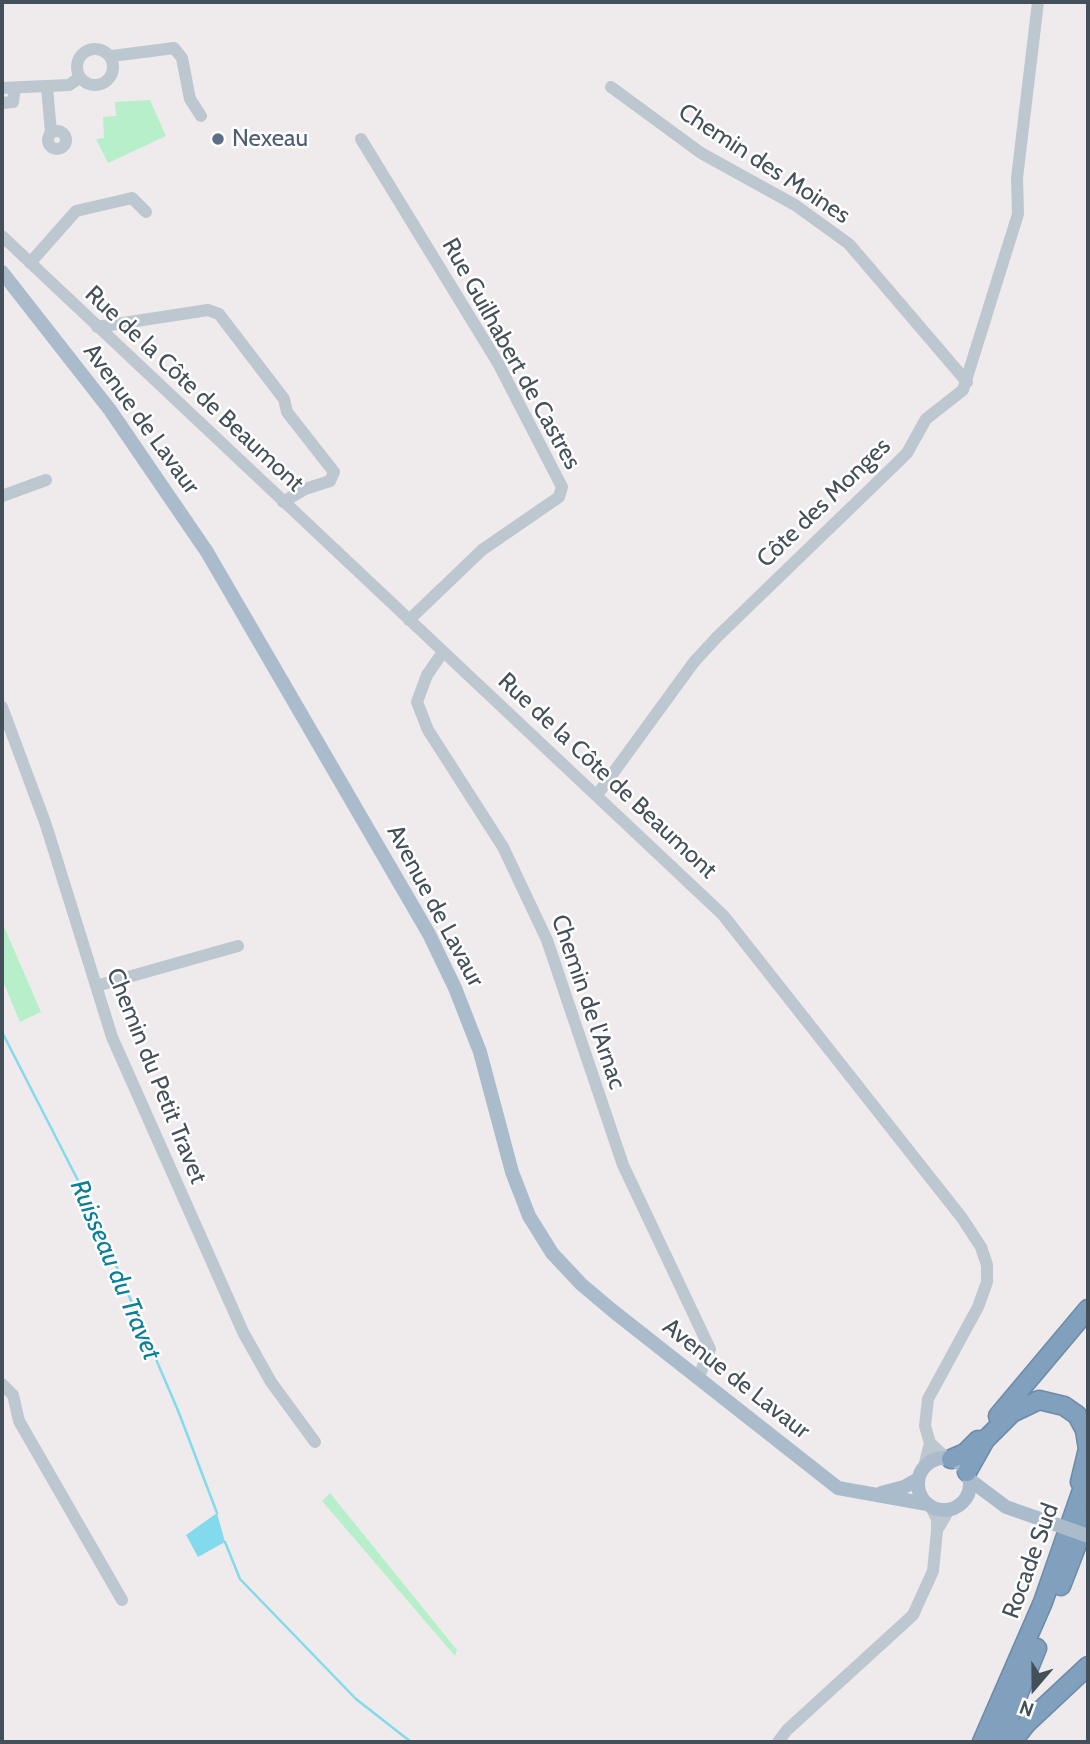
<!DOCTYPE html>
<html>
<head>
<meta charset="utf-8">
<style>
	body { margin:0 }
	#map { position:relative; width:1090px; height:1744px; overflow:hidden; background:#efebec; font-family:Cabin,sans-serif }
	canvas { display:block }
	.frame { position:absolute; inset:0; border:4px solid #445059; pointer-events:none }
	.north { position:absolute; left:999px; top:1653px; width:70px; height:70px; -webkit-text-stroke:5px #fff; paint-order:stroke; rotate:200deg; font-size:19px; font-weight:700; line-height:28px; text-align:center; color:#445059 }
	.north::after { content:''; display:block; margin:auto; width:24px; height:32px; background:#445059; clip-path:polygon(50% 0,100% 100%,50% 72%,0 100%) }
</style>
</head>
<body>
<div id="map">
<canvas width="1090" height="1744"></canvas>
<div class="frame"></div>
<div class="north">N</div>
</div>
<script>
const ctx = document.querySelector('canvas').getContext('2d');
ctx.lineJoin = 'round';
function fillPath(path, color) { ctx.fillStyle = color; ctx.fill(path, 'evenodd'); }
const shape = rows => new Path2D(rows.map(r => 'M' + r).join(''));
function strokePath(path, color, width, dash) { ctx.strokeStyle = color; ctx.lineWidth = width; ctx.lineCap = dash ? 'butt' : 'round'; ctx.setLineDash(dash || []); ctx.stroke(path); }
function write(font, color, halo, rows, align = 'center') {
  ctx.font = font + ' Cabin,sans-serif'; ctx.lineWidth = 5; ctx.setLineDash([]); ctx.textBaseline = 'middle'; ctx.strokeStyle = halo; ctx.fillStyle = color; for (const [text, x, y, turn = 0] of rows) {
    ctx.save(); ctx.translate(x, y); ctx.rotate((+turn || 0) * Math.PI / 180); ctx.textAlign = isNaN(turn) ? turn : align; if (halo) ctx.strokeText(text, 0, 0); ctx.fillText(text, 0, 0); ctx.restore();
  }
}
const green = shape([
	[150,100,166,136,108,163,96,139,104,138,103,117,116,116,115,102],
	[2,922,41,1012,20,1022,2,979],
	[330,1493,457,1650,455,1656,322,1501]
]);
const water = shape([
	[217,1513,225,1542,198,1557,186,1535]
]);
const stream = shape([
	[2,1032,88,1200,179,1413,217,1513],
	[225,1542,240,1579,356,1699,411,1742]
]);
const minor = shape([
	'77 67a18 18 0 1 1 36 0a18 18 0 1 1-36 0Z',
	[112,56,174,48,182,58,190,99,201,116],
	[47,87,51,133],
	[611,87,701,153,795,205,849,244,967,382],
	[2,88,69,85,79,78],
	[2,103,13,102,15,88],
	'48 140a9 9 0 1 1 18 0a9 9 0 1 1-18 0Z',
	[361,139,498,363,562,487,559,497,482,550,409,620],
	[2,236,723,915,962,1218,981,1247,987,1265,987,1282,978,1307,928,1399,925,1426,930,1443,946,1458],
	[30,263,76,211,132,198,146,212],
	[97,327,208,310,219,314,284,399,287,412,334,472,330,481,305,489,283,502],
	[2,496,46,480],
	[443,652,427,675,417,702,428,730,503,847,547,940,623,1165,710,1349,698,1379],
	[2,707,46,825,112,1037,243,1332,271,1382,315,1442],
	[597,795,694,662,717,637,896,464,907,453,926,419,963,390,1018,214,1017,178,1038,2],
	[96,986,238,946],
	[2,1384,13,1395,19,1421,122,1600],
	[924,1467,930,1443],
	[939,1527,949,1510],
	[778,1742,787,1730,913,1615,933,1571,937,1531,937,1519,931,1507]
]);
const major = shape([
	[2,272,110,410,207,552,429,934,455,988,480,1052,512,1172,529,1216,552,1253,581,1284,613,1311,838,1488,927,1504],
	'918 1484a26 26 0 1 1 52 0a26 26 0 1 1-52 0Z',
	[970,1480,1006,1507,1049,1522],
	[881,1493,904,1487,918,1479]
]);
const highway = shape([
	[998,1416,1088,1309],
	[951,1459,965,1453,978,1440],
	[967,1472,985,1440,1012,1413,1039,1400,1064,1406,1077,1415,1085,1430,1088,1449,1080,1482],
	[1061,1586,1088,1516],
	[982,1742,1043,1602,1088,1473],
	[999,1742,1037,1648],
	[1012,1742,1027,1723,1088,1666]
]);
const majorBridge = shape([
	[1049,1522,1088,1536]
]);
const markers = [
	[218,139,7,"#5c6f8a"]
];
const serviceNames = [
	["Nexeau",232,139]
];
const streetNames = [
	["Chemin des Moines",764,164,33],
	["Rue Guilhabert de Castres",511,354,61],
	["Rue de la Côte de Beaumont",194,389,43],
	["Avenue de Lavaur",141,419,54],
	["Côte des Monges",824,503,-44],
	["Rue de la Côte de Beaumont",607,776,43],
	["Avenue de Lavaur",435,906,62],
	["Chemin de l'Arnac",588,1002,71],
	["Chemin du Petit Travet",156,1076,68],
	["Avenue de Lavaur",736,1379,38],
	["Rocade Sud",1031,1561,-70]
];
const waterNames = [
	["Ruisseau du Travet",115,1270,67]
];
fillPath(green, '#b7efcb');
fillPath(water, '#83daed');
strokePath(stream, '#83daed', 2.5);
strokePath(highway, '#6d8ba8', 21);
strokePath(minor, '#bcc7cf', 12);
strokePath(major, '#aabccc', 14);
strokePath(highway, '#81a0bd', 18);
strokePath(majorBridge, '#aabccc', 14);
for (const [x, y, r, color] of markers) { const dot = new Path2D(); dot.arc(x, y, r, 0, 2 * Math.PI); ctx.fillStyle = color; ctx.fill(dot); strokePath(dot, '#fff', 2.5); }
write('24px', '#4e5e75', '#fff', serviceNames, 'left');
write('24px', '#445059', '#fff', streetNames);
write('italic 26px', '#0a7f98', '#fff', waterNames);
</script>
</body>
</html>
